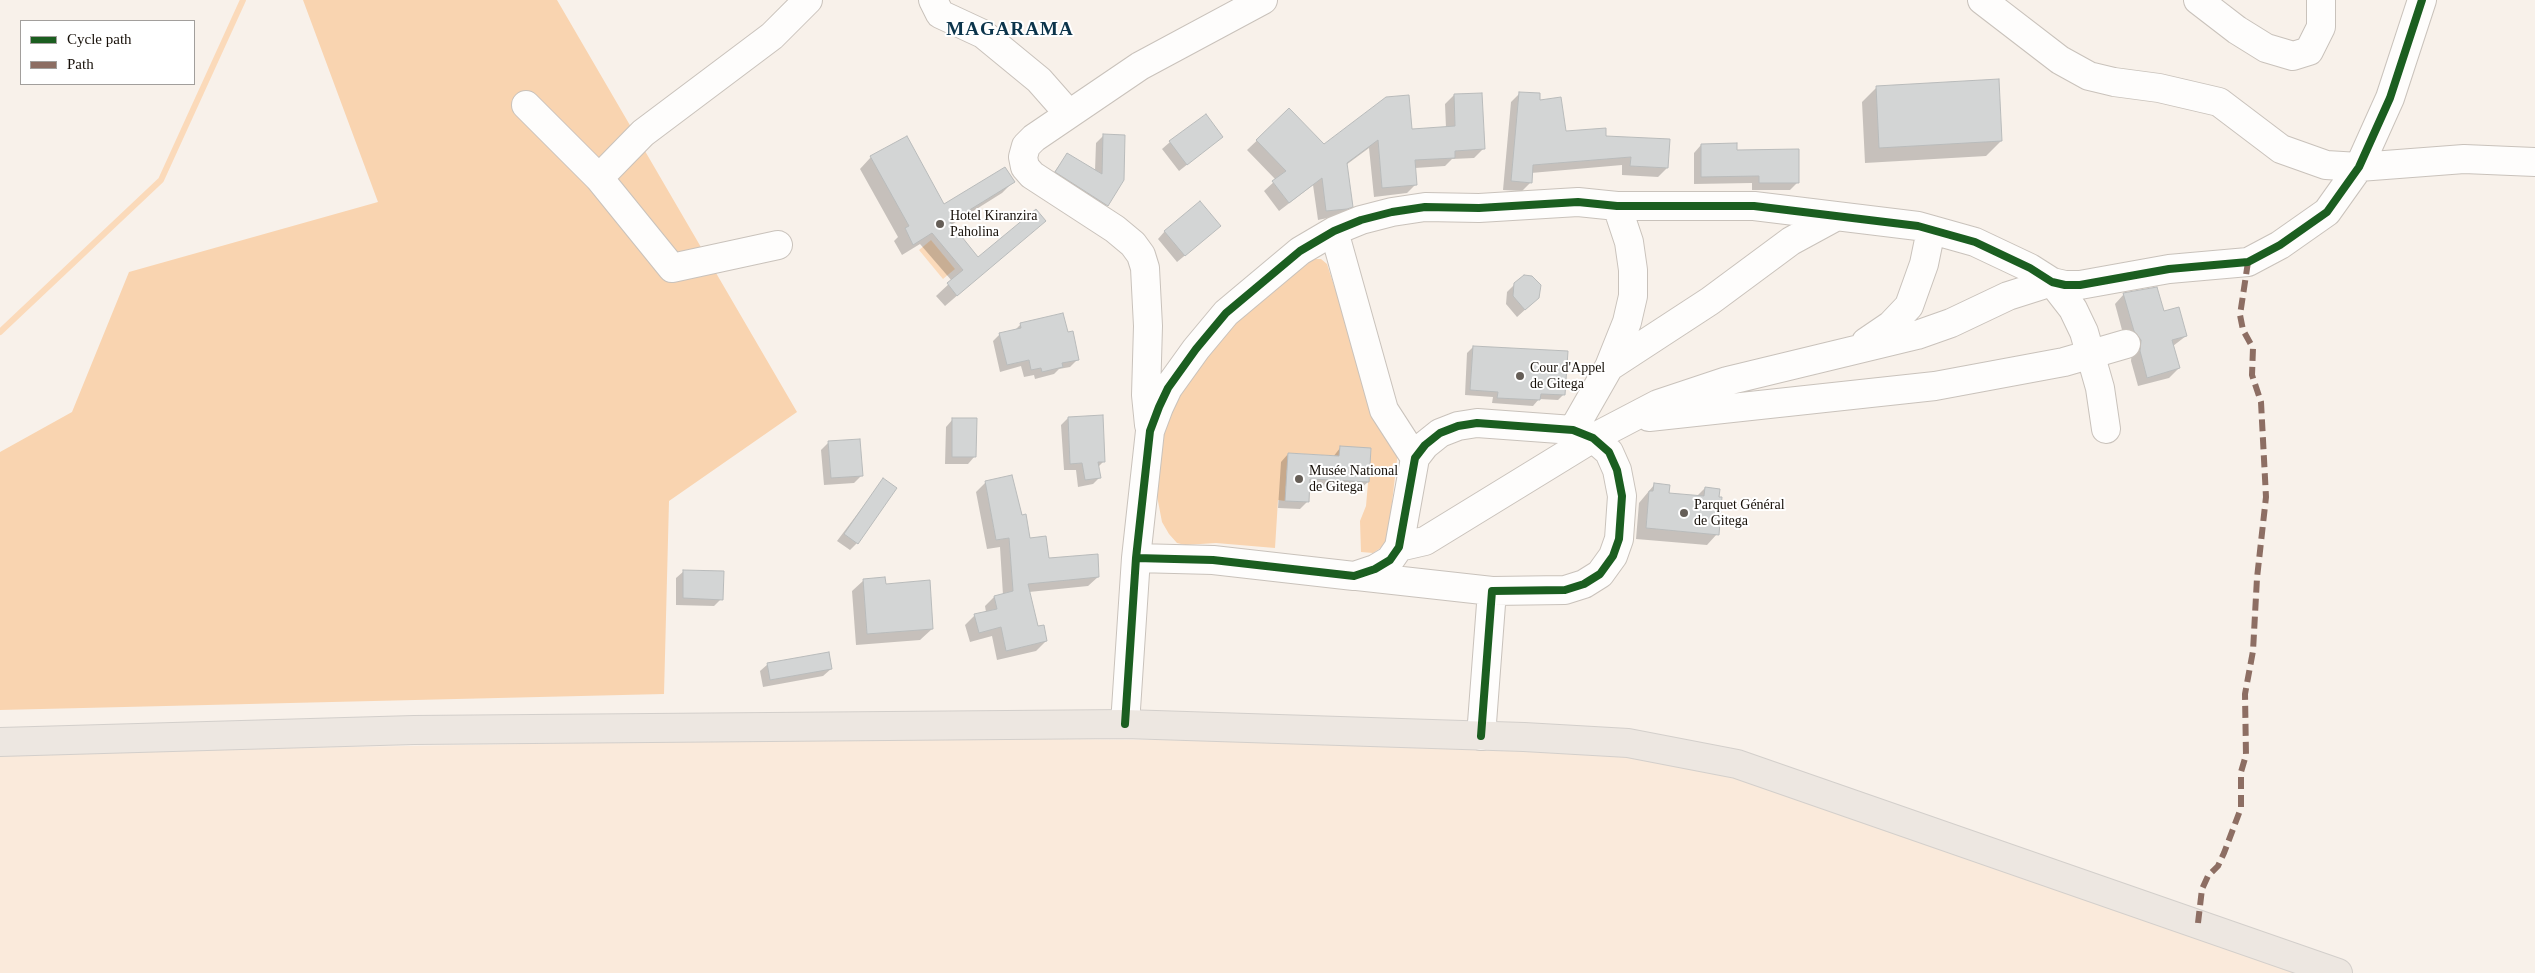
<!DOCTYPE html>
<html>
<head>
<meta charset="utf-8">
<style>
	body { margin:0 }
	#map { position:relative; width:2535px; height:973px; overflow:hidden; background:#f8f1ea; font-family:Georgia,serif }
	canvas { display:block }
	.legend { position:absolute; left:20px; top:20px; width:175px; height:65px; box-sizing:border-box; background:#fff; border:1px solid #a29f9c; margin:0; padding:6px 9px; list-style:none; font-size:15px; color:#160f08 }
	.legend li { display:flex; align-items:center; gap:10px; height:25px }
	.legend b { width:25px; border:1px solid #a29f9c }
</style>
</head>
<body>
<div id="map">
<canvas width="2535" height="973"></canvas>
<ul class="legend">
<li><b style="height:6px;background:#1b5e20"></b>Cycle path</li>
<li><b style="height:6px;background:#8d6e63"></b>Path</li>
</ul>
</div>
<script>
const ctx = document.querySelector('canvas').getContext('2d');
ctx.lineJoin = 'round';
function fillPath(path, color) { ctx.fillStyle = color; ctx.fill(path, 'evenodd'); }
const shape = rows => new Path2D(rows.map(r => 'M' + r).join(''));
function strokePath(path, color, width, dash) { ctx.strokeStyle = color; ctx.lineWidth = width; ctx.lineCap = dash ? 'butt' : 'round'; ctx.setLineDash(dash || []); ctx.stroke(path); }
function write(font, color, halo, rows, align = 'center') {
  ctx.font = font + ' Georgia,serif'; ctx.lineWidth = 4; ctx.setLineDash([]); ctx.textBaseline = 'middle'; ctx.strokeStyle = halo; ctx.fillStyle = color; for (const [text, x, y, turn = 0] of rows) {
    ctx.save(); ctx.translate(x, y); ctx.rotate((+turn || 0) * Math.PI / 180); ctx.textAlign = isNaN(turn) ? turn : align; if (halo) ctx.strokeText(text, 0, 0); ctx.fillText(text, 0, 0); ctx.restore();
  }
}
const built = shape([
	[876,738,1575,743,1657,752,2338,973,0,973,0,753]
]);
const green = shape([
	[303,0,557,0,797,412,669,501,664,694,0,710,0,452,72,412,129,272,378,202],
	[1311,259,1321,259,1327,264,1343,313,1398,451,1388,537,1385,545,1373,553,1361,552,1360,521,1366,506,1371,448,1339,456,1288,453,1285,501,1278,500,1275,548,1216,543,1185,545,1177,543,1169,534,1162,522,1157,496,1158,471,1164,422,1212,340]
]);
const water = shape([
	[931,240,955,269,943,279,919,250]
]);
const shadow = shape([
	[1877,87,2001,141,1986,156,1865,163,1862,102],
	[1520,93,1538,101,1565,132,1605,137,1667,168,1658,177,1622,175,1622,165,1531,173,1531,182,1522,191,1503,190,1511,102],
	[1454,95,1483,149,1474,158,1452,159,1445,166,1415,168,1416,184,1407,193,1374,197,1369,148,1346,165,1351,206,1342,215,1318,220,1313,185,1279,211,1264,191,1276,180,1247,150,1289,110,1324,146,1411,130,1446,128,1445,104],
	[1103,136,1107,205,1099,212,1049,179,1067,155,1095,171,1096,143],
	[1222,137,1179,171,1162,149,1170,142],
	[1701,145,1736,152,1798,182,1790,190,1752,190,1752,183,1694,184,1694,153],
	[871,157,944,206,1013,182,1002,193,951,225,978,259,1044,221,945,306,936,296,952,281,920,244,902,255,894,241,898,237,860,169],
	[1165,231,1212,233,1177,262,1158,239],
	[1515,284,1538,298,1517,317,1506,304,1507,292],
	[2124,294,2186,336,2173,346,2179,368,2169,378,2138,386,2131,361,2132,350,2125,341,2115,304],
	[1021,324,1067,334,1078,359,1070,367,1059,369,1054,374,1035,379,1034,375,1024,377,1021,366,1000,372,993,341,1000,334,1015,330],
	[1473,347,1564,394,1558,400,1539,399,1533,406,1492,403,1493,397,1465,395,1467,353],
	[1068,418,1104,461,1098,467,1100,477,1093,484,1078,487,1076,470,1064,470,1061,425],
	[953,419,975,456,968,464,945,464,946,427],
	[829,442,861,476,854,483,824,485,821,450],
	[1340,448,1368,482,1360,489,1309,486,1308,501,1300,509,1278,508,1281,462,1288,454,1333,457],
	[1011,476,1029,539,1047,559,1098,577,1088,586,1029,592,1037,627,1046,641,1036,651,997,660,992,636,970,642,965,625,975,615,986,612,985,606,994,597,1003,595,1000,547,987,549,976,492,985,483],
	[883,480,857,543,850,550,837,541],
	[1654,485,1668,494,1697,496,1705,488,1717,534,1707,545,1636,539,1639,503],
	[684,571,721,599,714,606,676,605,676,578],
	[864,580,885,585,932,629,920,640,856,645,852,591],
	[768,664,831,669,823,676,763,687,760,671]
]);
const stream = shape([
	[0,332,161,180,243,0]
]);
const building = shape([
	[1999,79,2002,141,1879,148,1876,86,1999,79],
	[1519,92,1540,93,1540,100,1561,97,1566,131,1606,128,1606,136,1670,139,1668,168,1630,166,1631,157,1533,165,1532,183,1511,181,1519,92],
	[1482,93,1485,149,1455,151,1455,158,1415,160,1417,185,1382,188,1378,140,1347,163,1353,207,1347,209,1326,211,1322,178,1289,203,1272,181,1286,171,1256,140,1289,108,1324,144,1386,97,1409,95,1412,129,1455,126,1454,94,1482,93],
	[1206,114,1223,137,1187,165,1169,141,1206,114],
	[1103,134,1125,135,1124,180,1108,206,1055,172,1067,153,1102,174,1103,134],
	[907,136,944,204,1005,167,1015,182,950,222,978,257,1036,209,1046,221,957,296,947,283,963,270,932,233,913,245,905,228,909,226,870,156,907,136],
	[1737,143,1737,150,1799,149,1799,183,1759,183,1759,176,1701,177,1701,144,1737,143],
	[1200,201,1221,226,1185,256,1164,231,1200,201],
	[1524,275,1532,276,1541,285,1539,298,1525,310,1513,296,1514,283,1524,275],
	[2157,287,2164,311,2179,307,2187,336,2172,340,2180,368,2147,378,2140,351,2141,340,2134,331,2123,293,2157,287],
	[1063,313,1068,332,1073,331,1079,360,1062,363,1063,367,1042,372,1041,368,1031,370,1029,360,1007,365,999,333,1021,328,1020,323,1063,313],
	[1473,346,1568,351,1565,395,1541,394,1540,400,1497,398,1498,392,1470,390,1473,346],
	[1103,415,1105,462,1098,462,1101,478,1085,480,1082,463,1070,464,1068,417,1103,415],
	[952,418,977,418,976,457,952,457,952,418],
	[860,439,863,476,831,478,828,441,860,439],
	[1340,446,1371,448,1369,482,1310,479,1309,502,1285,501,1288,453,1339,456,1340,446],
	[1012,475,1022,515,1026,514,1030,538,1046,536,1049,558,1098,554,1099,577,1028,584,1038,626,1044,625,1047,641,1006,651,1001,627,979,633,974,614,997,609,994,596,1013,591,1009,538,996,540,985,481,1012,475],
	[883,478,897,488,858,544,844,534,883,478],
	[1654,483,1670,485,1669,493,1704,496,1705,487,1720,489,1719,497,1722,497,1719,535,1646,528,1649,491,1653,491,1654,483],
	[683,570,724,571,723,600,683,598,683,570],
	[885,577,886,584,930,580,933,629,867,634,863,579,885,577],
	[829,652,832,669,770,680,767,663,829,652]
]);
const minor = shape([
	[933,0,940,14,983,34,1039,80,1069,114],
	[1982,0,2060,60,2089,76,2114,82,2159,88,2219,102,2281,149,2326,165,2359,167,2464,159,2535,162],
	[2198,0,2237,30,2266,48,2293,56,2309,51,2321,27,2321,0],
	[526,105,599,178,672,268,778,245],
	[599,178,643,133,772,36,808,0],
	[1334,231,1384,410,1415,458],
	[1866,342,1891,325,1909,306,1924,264,1931,230],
	[1609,367,1710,301,1791,241,1837,216],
	[1649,417,1935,386,2064,362,2126,344],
	[1149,425,1146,395,1148,326,1145,268,1141,255,1133,244,1115,229,1032,175,1025,167,1023,157,1026,146,1034,138,1140,66,1263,0],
	[1573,430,1609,367,1627,322,1633,296,1633,270,1629,242,1617,206],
	[1399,547,1425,541,1593,438,1658,404,1727,381,1917,335,1951,323,2008,296,2052,282,2073,309,2084,332,2100,388,2106,429],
	[1136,558,1213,560,1354,576,1375,569,1390,560,1399,547,1415,458,1425,445,1440,433,1458,426,1477,423,1573,430,1593,438,1609,452,1617,470,1622,496,1619,539,1613,556,1600,574,1584,584,1565,590,1492,591,1481,736],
	[1357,576,1492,591],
	[1125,724,1136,558,1150,431,1159,407,1168,388,1196,349,1226,313,1300,251,1334,231,1361,220,1392,212,1425,207,1479,208,1578,202,1617,206,1754,206,1918,226,1975,242,2030,268,2052,282,2065,285,2080,285,2169,269,2248,262,2280,245,2327,212,2359,167,2390,98,2422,0]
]);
const major = shape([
	[0,742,414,730,1125,724,1524,737,1628,743,1737,764,2338,973]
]);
const quiet = shape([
	[2198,923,2202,889,2208,876,2218,866,2224,853,2241,808,2241,772,2246,755,2245,694,2253,651,2257,578,2266,497,2261,402,2252,375,2253,348,2243,330,2240,315,2248,262]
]);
const cycleway = shape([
	[1136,558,1213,560,1354,576,1375,569,1390,560,1399,547,1415,458,1425,445,1440,433,1458,426,1477,423,1573,430,1593,438,1609,452,1617,470,1622,496,1619,539,1613,556,1600,574,1584,584,1565,590,1492,591,1481,736],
	[1125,724,1136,558,1150,431,1159,407,1168,388,1196,349,1226,313,1300,251,1334,231,1361,220,1392,212,1425,207,1479,208,1578,202,1617,206,1754,206,1918,226,1975,242,2030,268,2052,282,2065,285,2080,285,2169,269,2248,262,2280,245,2327,212,2359,167,2390,98,2422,0]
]);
const markers = [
	[940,224,5,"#655e57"],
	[1520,376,5,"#655e57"],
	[1299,479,5,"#655e57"],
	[1684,513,5,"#655e57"]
];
const poiNames = [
	["Hotel Kiranzira",950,216],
	["Paholina",950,232],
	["Cour d'Appel",1530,368],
	["de Gitega",1530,384],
	["Musée National",1309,471],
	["de Gitega",1309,487],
	["Parquet Général",1694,505],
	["de Gitega",1694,521]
];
const districtNames = [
	["MAGARAMA",1010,30]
];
fillPath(built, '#faeadb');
fillPath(green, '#f9d4b0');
fillPath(water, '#fbdaba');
fillPath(shadow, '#0003');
strokePath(stream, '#fbdaba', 6);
fillPath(building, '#d3d5d5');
strokePath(building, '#b9bbbb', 1);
strokePath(minor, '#c9c2bb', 30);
strokePath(major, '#d3cfcb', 30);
strokePath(minor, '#fefdfc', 28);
strokePath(major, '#ede7e1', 28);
strokePath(quiet, '#8d6e63', 6, [12, 6]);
strokePath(cycleway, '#1b5e20', 8);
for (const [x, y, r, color] of markers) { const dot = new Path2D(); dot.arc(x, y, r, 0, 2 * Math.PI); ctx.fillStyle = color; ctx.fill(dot); strokePath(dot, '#fff', 2); }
write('14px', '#160f08', '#fff', poiNames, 'left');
ctx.letterSpacing = '1px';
write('bold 19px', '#0b344b', '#fff', districtNames);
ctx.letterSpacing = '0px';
</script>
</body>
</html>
